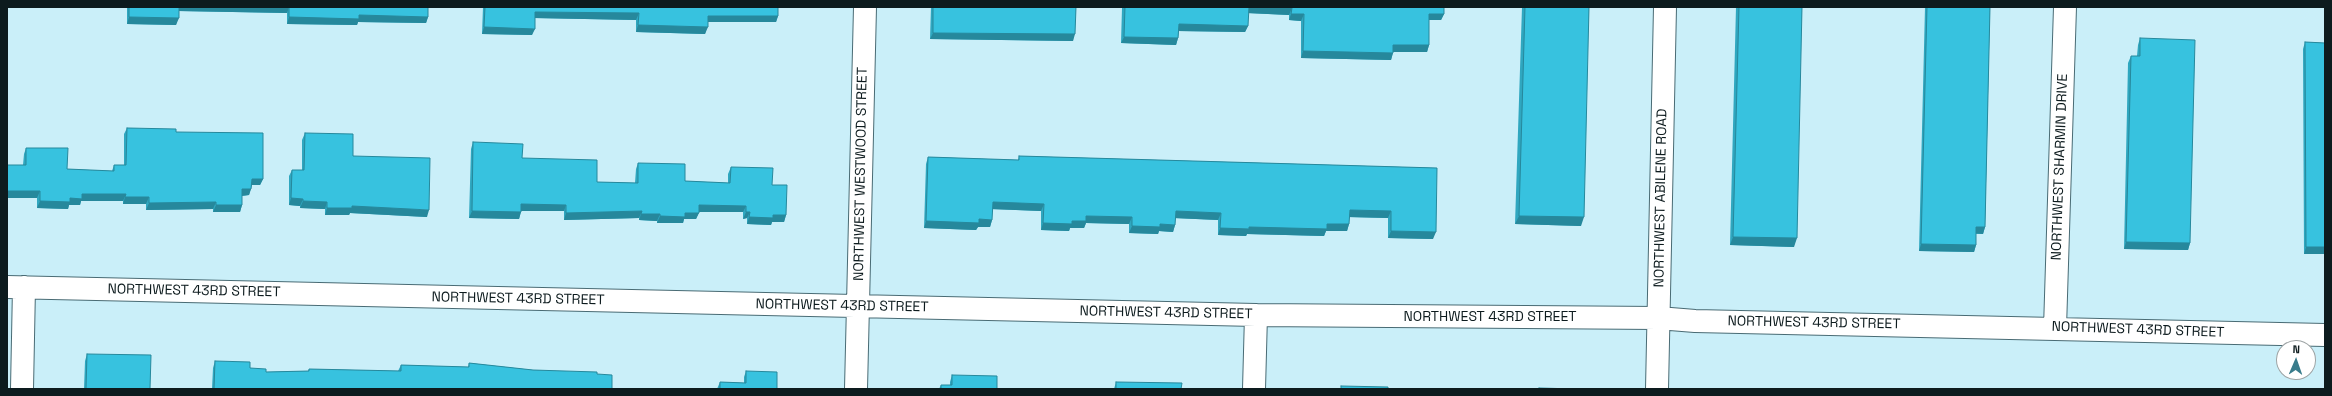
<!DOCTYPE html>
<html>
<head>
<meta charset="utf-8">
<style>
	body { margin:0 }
	#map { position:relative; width:2332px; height:396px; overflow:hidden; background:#caeff9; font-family:"Space Grotesk",sans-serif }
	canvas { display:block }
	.frame { position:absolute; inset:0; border:8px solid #0d1b1e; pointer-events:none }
	.north { position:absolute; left:2276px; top:340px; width:40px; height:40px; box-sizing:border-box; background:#fff; border:1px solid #9ea4a5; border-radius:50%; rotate:2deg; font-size:11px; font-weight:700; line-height:16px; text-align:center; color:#0d1b1e }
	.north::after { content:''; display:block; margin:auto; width:14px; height:18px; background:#397c8c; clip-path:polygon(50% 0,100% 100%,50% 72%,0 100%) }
</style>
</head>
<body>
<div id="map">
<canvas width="2332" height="396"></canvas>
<div class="frame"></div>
<div class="north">N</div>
</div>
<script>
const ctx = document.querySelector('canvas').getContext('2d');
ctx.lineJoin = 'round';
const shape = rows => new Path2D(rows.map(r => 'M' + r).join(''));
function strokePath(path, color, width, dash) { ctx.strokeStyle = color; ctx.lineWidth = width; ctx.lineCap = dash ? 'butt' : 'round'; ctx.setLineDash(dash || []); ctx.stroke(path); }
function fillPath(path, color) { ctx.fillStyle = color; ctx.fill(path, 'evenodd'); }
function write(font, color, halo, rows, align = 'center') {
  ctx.font = font + ' "Space Grotesk",sans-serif'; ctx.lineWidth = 3; ctx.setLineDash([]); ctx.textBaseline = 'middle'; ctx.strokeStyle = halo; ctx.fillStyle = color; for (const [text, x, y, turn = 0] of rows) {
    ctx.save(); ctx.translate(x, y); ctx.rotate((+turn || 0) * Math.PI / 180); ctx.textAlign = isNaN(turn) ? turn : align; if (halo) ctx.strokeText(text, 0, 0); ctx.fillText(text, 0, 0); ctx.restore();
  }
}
const street = shape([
	[7,287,1256,315,1658,318,1695,321,2325,335],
	[2055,328,2065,7],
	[22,389,24,287],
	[856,389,865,7],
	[1254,389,1256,315],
	[1657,389,1665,7]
]);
const wall = shape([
	[127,7,428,7,428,17,426,23,358,22,357,25,287,24,287,13,179,11,176,25,127,24],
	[483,7,778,7,778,16,776,22,708,22,705,34,636,32,636,20,535,18,532,35,482,34],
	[931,7,1444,7,1444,14,1441,20,1429,20,1429,45,1427,52,1393,52,1391,60,1301,58,1301,21,1289,20,1289,15,1248,13,1248,26,1245,32,1179,31,1178,38,1176,45,1121,43,1122,8,1076,8,1073,41,930,39],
	[1522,7,1589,7,1581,226,1515,224],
	[1736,7,1802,7,1794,247,1730,245],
	[1925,7,1990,7,1985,227,1983,234,1976,234,1976,245,1974,252,1919,251],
	[2140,38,2190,243,2188,250,2124,249,2128,63,2131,56,2137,56,2138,45],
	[2305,42,2325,43,2325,254,2304,254,2303,49],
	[127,128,176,132,263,179,260,185,252,185,249,195,242,196,242,205,240,212,213,212,213,209,146,210,146,204,123,204,123,201,81,201,80,205,69,205,68,209,37,208,37,198,7,198,7,165,23,165,24,154,26,148,67,169,112,171,114,165,124,165,124,134],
	[305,133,353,156,427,217,350,213,349,215,325,215,325,209,300,208,300,206,289,205,289,176,292,170,302,170,302,140],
	[473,142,597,182,635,183,636,169,638,163,685,181,728,183,728,174,731,167,772,185,786,215,784,222,772,222,771,225,747,224,747,218,743,219,743,212,699,212,696,219,684,219,683,223,657,223,657,221,639,220,639,218,564,220,564,211,521,211,519,219,469,218,471,149],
	[1019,156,1437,168,1433,239,1388,238,1388,218,1349,217,1349,224,1347,231,1326,231,1324,236,1247,234,1246,236,1218,235,1218,220,1175,218,1175,225,1173,232,1159,231,1158,234,1129,233,1129,224,1086,223,1084,228,1070,228,1069,231,1041,230,1041,211,992,209,992,220,990,227,978,227,976,230,924,228,926,164,928,157,1018,160],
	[87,354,150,389,84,389,85,361],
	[215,361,266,372,308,371,309,369,398,371,401,365,468,367,469,363,533,370,597,374,612,389,212,389,213,368],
	[746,371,777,389,717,389,720,382,744,383,744,377],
	[952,375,997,389,939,389,941,385,950,385,950,382],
	[1116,382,1181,389,1114,389]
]);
const shadedWall = shape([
	[32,7,82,7,82,8],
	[178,7,289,7,287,13,177,11],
	[1074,7,1123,7,1122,8,1073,8],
	[1248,7,1263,7,1292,8,1289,15,1246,13],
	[535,12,639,13,636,20,533,18],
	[1291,14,1304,14,1301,21,1289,20],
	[1429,14,1444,14,1441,20,1427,20],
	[359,15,428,17,426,23,358,22,357,25,287,24,289,17],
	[708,16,778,16,776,22,706,22],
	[129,17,179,18,176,25,127,24],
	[1179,24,1248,26,1245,32,1176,31],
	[638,25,708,27,705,34,636,32],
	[484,27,535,29,532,35,482,34],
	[933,33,1075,34,1073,41,930,39],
	[1124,37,1178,38,1176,45,1121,43],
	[1393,45,1429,45,1427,52,1391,52],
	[1303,51,1393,53,1391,60,1301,58],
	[252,179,263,179,260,185,249,185],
	[242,189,251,189,249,195,240,196],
	[7,191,40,191,37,198,7,198],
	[82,194,126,194,123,201,81,201,80,205,69,205,68,209,37,208,40,201],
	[125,197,149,197,146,204,123,204],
	[291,198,303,199,300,206,289,205],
	[303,201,327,202,325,209,300,208],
	[216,202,213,209,146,210,149,203],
	[993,202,1044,204,1041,211,990,209],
	[521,204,566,205,564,211,519,211],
	[216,205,242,205,240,212,213,212],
	[699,205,746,206,743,212,696,212],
	[352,206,429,210,427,217,350,213,349,215,325,215,327,208],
	[1350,210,1391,211,1388,218,1347,217],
	[472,211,521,212,519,219,469,218],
	[642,211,639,218,564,220,566,213],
	[1176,211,1221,213,1218,220,1173,218],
	[746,212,750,212,747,218,743,219],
	[685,213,699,213,696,219,684,219,683,223,657,223,660,216],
	[641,214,660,214,657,221,639,220],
	[773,215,786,215,784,222,772,222,771,225,747,224,749,217],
	[1086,216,1132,217,1129,224,1086,223,1084,228,1070,228,1069,231,1041,230,1043,223,1072,221],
	[1519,216,1584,217,1581,226,1515,224],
	[979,219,992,220,990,227,978,227,976,230,924,228,926,221],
	[1160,224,1175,225,1173,232,1159,231,1158,234,1129,233,1132,226],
	[1327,224,1349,224,1347,231,1326,231,1324,236,1247,234,1246,236,1218,235,1220,228],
	[1976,227,1985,227,1983,234,1974,233],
	[1391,231,1436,232,1433,239,1388,238],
	[1733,237,1797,238,1794,247,1730,245],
	[2126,242,2190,243,2188,250,2124,249],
	[1921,244,1976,245,1974,252,1919,251],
	[2306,247,2325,247,2325,254,2304,254]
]);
const building = shape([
	[129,7,179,7,179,18,129,17,129,7],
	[289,7,428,7,428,17,359,15,359,19,289,17,289,7],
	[485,7,778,7,778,16,708,16,708,27,638,25,639,13,535,12,535,29,484,27,485,7],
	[933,7,1076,7,1075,34,933,33,933,7],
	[1125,7,1249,7,1248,26,1179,24,1178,38,1124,37,1125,7],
	[1263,7,1444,7,1444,14,1429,14,1429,45,1393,45,1393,53,1303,51,1304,14,1291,14,1292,8,1263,7],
	[1525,7,1589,7,1584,217,1519,216,1525,7],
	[1739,7,1802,7,1797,238,1733,237,1739,7],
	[1927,7,1990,7,1985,227,1976,227,1976,245,1921,244,1927,7],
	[2140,38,2195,40,2190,243,2126,242,2131,56,2140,56,2140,38],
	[2305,42,2325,43,2325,247,2306,247,2305,42],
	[127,128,176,129,176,132,263,133,263,179,252,179,251,189,242,189,242,205,216,205,216,202,149,203,149,197,125,197,126,194,82,194,82,199,70,198,70,202,40,201,40,191,7,191,7,165,26,165,26,148,68,148,67,169,114,171,114,165,126,165,127,128],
	[305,133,353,134,353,156,430,158,429,210,352,206,352,208,327,208,327,202,303,201,303,199,291,198,292,170,304,170,305,133],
	[473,142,523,144,522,158,597,160,597,182,638,183,638,163,685,164,685,181,730,183,731,167,773,168,772,185,787,185,786,215,773,215,773,218,749,217,750,212,746,212,746,206,699,205,699,213,685,213,685,217,660,216,660,214,641,214,642,211,566,213,566,205,521,204,521,212,472,211,473,142],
	[1019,156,1437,168,1436,232,1391,231,1391,211,1350,210,1349,224,1327,224,1327,229,1249,227,1249,229,1220,228,1221,213,1176,211,1175,225,1160,224,1160,227,1132,226,1132,217,1086,216,1086,221,1072,221,1072,224,1043,223,1044,204,993,202,992,220,979,219,979,223,926,221,928,157,1019,160,1019,156],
	[87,354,151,355,150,389,86,389,87,354],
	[215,361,250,362,250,368,266,369,266,372,309,371,309,369,401,371,401,365,469,367,469,363,533,370,597,372,597,374,612,375,612,389,214,389,215,361],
	[746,371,777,372,777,389,720,389,720,382,746,383,746,371],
	[952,375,997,376,997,389,941,389,941,385,952,385,952,375],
	[1116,382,1182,383,1181,389,1116,389,1116,382],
	[1341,386,1388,387,1388,389,1341,389,1341,386],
	[1539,388,1576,389,1539,389,1539,388]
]);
const streetNames = [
	["NORTHWEST SHARMIN DRIVE",2060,167,-88],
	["NORTHWEST WESTWOOD STREET",861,174,-89],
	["NORTHWEST ABILENE ROAD",1661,198,-89],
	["NORTHWEST 43RD STREET",194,291,1],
	["NORTHWEST 43RD STREET",518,299,1],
	["NORTHWEST 43RD STREET",842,306,1],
	["NORTHWEST 43RD STREET",1166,313,1],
	["NORTHWEST 43RD STREET",1490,317],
	["NORTHWEST 43RD STREET",1814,323,1],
	["NORTHWEST 43RD STREET",2138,330,2]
];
strokePath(street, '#496b74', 24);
strokePath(street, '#fff', 22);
fillPath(wall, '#2fa7c0');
fillPath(shadedWall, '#26889c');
fillPath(building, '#37c2df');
strokePath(building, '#26889c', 1);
write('14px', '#0d1b1e', '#fff', streetNames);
</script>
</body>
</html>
